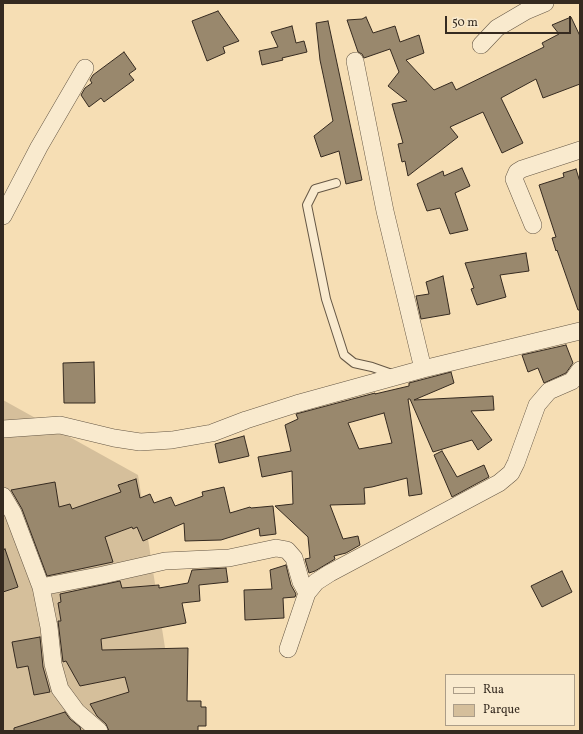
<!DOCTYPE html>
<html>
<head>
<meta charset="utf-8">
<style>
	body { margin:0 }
	#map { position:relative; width:583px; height:734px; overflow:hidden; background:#f6deb4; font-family:Vollkorn,serif }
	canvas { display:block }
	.frame { position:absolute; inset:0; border:4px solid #352a20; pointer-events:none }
	.legend { position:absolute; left:445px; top:674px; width:130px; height:52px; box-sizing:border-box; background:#f9eace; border:1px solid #ab9d88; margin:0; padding:5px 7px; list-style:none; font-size:12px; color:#352a20 }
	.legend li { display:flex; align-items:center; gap:8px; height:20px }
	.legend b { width:20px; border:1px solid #ab9d88 }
	.scale { position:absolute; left:445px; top:16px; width:126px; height:18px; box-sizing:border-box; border:2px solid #352a20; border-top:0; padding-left:5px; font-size:12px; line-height:14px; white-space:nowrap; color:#352a20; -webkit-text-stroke:3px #f9eace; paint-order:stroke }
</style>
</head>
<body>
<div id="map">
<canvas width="583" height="734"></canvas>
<div class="frame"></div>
<ul class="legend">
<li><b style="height:5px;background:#f9eace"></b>Rua</li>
<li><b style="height:11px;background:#d5bf9b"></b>Parque</li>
</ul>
<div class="scale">50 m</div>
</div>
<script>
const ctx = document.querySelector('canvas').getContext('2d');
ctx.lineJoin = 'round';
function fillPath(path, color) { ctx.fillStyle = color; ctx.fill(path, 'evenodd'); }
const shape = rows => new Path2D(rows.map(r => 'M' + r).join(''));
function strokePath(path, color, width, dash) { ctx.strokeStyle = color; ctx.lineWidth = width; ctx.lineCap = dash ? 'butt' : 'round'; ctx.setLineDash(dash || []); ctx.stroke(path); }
const green = shape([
	[3,400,138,475,178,731,3,731]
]);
const building = shape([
	[218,11,239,41,223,47,225,53,207,61,192,21,218,11],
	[366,17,373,33,395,26,400,42,419,35,424,53,406,60,434,90,452,82,456,90,544,47,542,43,559,34,552,25,571,17,580,36,580,84,543,98,536,79,501,98,523,143,502,153,483,112,450,127,458,137,408,176,405,161,402,162,398,144,403,143,392,104,407,101,388,86,399,72,390,49,364,58,362,54,358,52,347,20,362,19,366,17],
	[328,21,362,180,346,184,339,151,321,157,314,136,333,121,320,60,316,23,328,21],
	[292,26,296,43,304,41,307,52,282,58,283,60,262,65,259,51,278,47,271,32,292,26],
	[124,52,136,69,129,74,134,80,104,102,101,98,89,107,81,95,85,88,92,83,90,80,93,75,124,52],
	[462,168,470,186,455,193,468,230,450,234,440,208,427,211,417,184,443,171,444,176,462,168],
	[576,169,580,182,580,310,578,310,557,250,556,251,552,238,556,237,539,185,564,177,563,173,576,169],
	[526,253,529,271,500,275,506,297,477,305,471,289,474,288,465,263,526,253],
	[443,276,450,314,421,319,416,296,429,294,426,282,443,276],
	[566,345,573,363,566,373,544,383,538,368,528,372,522,355,566,345],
	[94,362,95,403,64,403,63,363,94,362],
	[451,372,454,383,414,400,493,396,494,410,471,411,492,440,478,450,472,440,433,452,410,399,408,399,422,494,409,496,407,478,372,487,364,488,365,504,330,505,343,539,358,536,360,545,346,553,334,556,335,559,315,571,309,573,305,559,310,558,308,537,275,506,293,504,292,471,262,477,258,457,291,451,285,425,298,419,296,414,375,393,375,394,409,386,409,383,451,372],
	[384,413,392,443,359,449,348,423,384,413],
	[244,436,249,456,219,463,215,444,244,436],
	[442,451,457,477,484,465,489,477,452,497,434,455,442,451],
	[136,479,140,498,150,494,154,503,171,497,175,506,203,496,202,492,224,487,230,513,250,507,251,508,273,506,276,534,260,536,259,528,221,540,185,541,184,523,143,541,137,527,133,529,132,527,105,537,113,562,47,576,22,509,11,490,55,482,59,507,70,504,72,509,121,492,118,485,136,479],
	[5,549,18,587,3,592,3,550,5,549],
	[286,565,291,585,296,594,295,597,283,598,284,618,245,620,244,590,272,589,270,570,286,565],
	[226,568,228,582,199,585,200,601,182,603,186,623,101,639,102,650,188,648,187,701,201,701,201,707,206,707,206,726,198,726,198,731,109,731,106,724,97,716,90,704,129,692,125,677,80,686,66,661,63,662,58,621,61,621,58,603,61,602,60,594,120,581,122,588,159,585,159,588,188,583,192,570,226,568],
	[562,571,572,592,542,607,531,586,562,571],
	[40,637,43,667,50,692,34,695,28,666,17,668,12,642,40,637],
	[65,712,70,719,80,727,81,731,14,731,14,728,65,712]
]);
const lane = shape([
	[336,183,315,189,307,205,326,299,344,355,354,363,372,367,392,374]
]);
const street = shape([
	[481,45,497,28,526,11,545,3],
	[355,61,385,211,423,369],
	[3,216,39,147,85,68],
	[533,225,514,179,517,172,522,169,580,150],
	[3,429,60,425,114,438,140,442,172,440,212,433,246,420,296,404,423,369,580,331],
	[3,496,13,513,41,587,49,627,53,664,60,689,77,712,99,731],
	[41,587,103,575,165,561,229,558,276,548,287,550,294,558,301,582,307,593],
	[288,649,307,593,316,582,330,573,499,483,511,473,516,463,537,405,549,391,572,381,580,370]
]);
fillPath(green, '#d5bf9b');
fillPath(building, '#99886d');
strokePath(building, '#352a20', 1);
strokePath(lane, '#655745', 10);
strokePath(street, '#655745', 18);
strokePath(lane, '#f9eace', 8);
strokePath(street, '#f9eace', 17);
</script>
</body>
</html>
